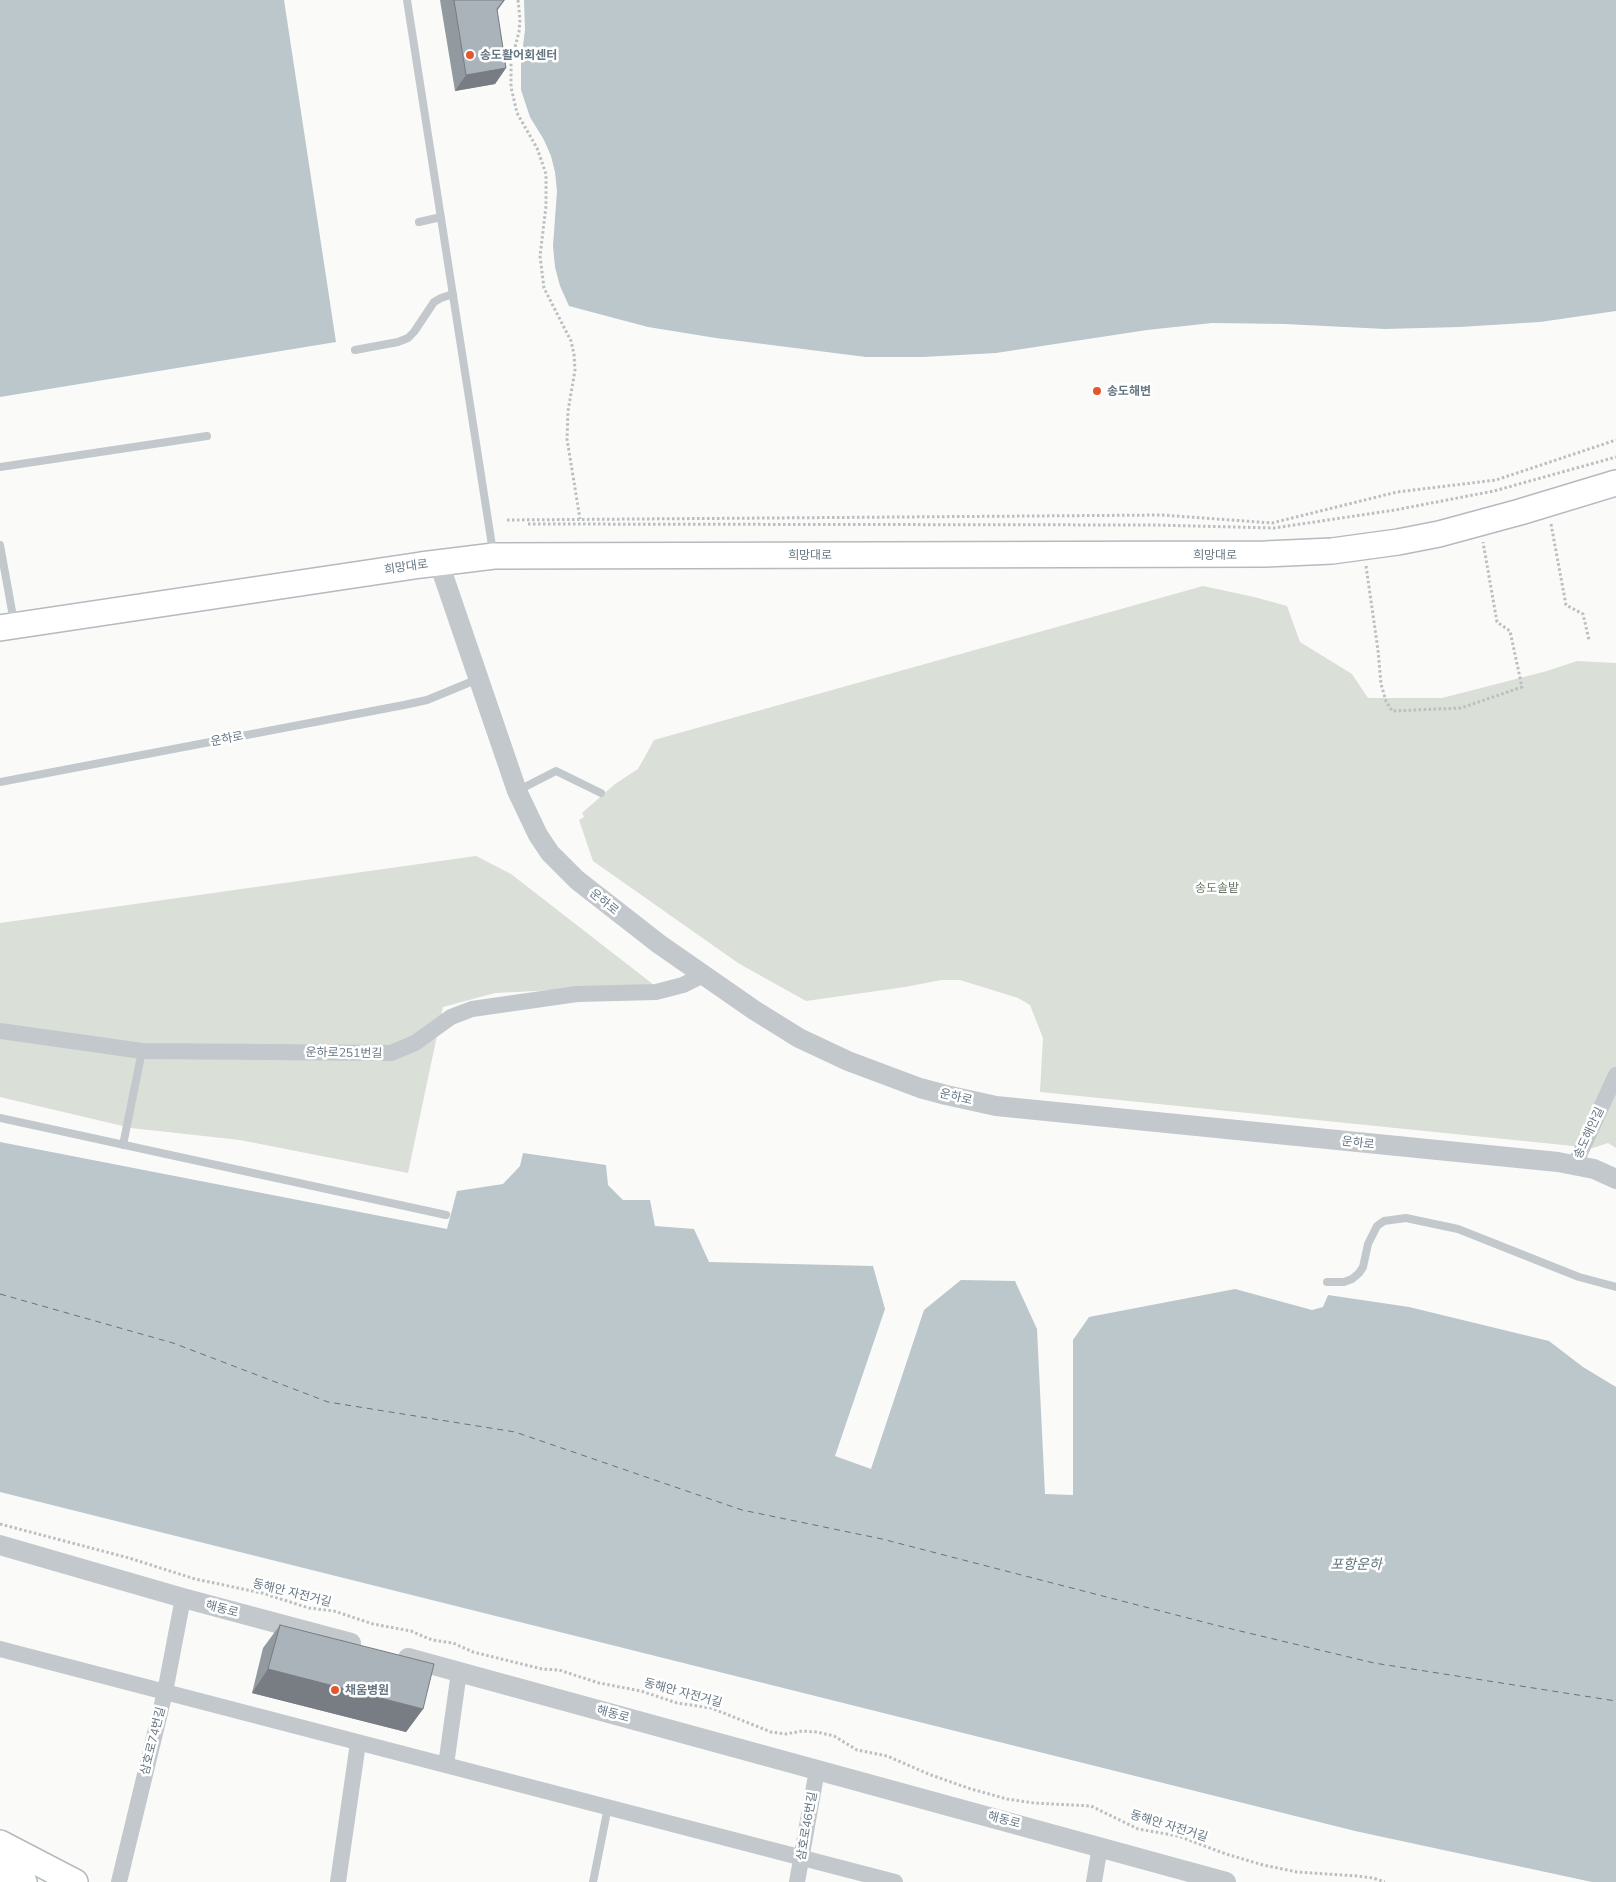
<!DOCTYPE html>
<html>
<head>
<meta charset="utf-8">
<style>
	body { margin:0 }
	canvas { display:block; background:#fafaf8 }
</style>
</head>
<body>
<canvas width="1616" height="1882"></canvas>
<script>
const ctx = document.querySelector('canvas').getContext('2d');
ctx.lineJoin = 'round';
function fillPath(path, color) { ctx.fillStyle = color; ctx.fill(path, 'evenodd'); }
const shape = rows => new Path2D(rows.map(r => 'M' + r).join(''));
function strokePath(path, color, width, dash) { ctx.strokeStyle = color; ctx.lineWidth = width; ctx.lineCap = dash ? 'butt' : 'round'; ctx.setLineDash(dash || []); ctx.stroke(path); }
function write(font, color, halo, rows, align = 'center') {
  ctx.font = font + ' Mulish,"Noto Sans KR",sans-serif'; ctx.lineWidth = 5; ctx.setLineDash([]); ctx.textBaseline = 'middle'; ctx.strokeStyle = halo; ctx.fillStyle = color; for (const [text, x, y, turn = 0] of rows) {
    ctx.save(); ctx.translate(x, y); ctx.rotate((+turn || 0) * Math.PI / 180); ctx.textAlign = isNaN(turn) ? turn : align; if (halo) ctx.strokeText(text, 0, 0); ctx.fillText(text, 0, 0); ctx.restore();
  }
}
const green = shape([
	[1203,586,1254,597,1287,606,1300,642,1352,674,1368,698,1442,698,1547,671,1577,661,1616,663,1616,1148,1608,1143,1593,1148,1040,1092,1043,1038,1030,1005,1018,998,960,980,941,980,905,987,806,1001,738,963,593,861,579,820,584,817,582,813,615,784,638,769,654,740],
	[476,856,511,874,654,985,495,993,443,1007,408,1173,240,1140,131,1128,0,1097,0,923]
]);
const water = shape([
	[0,0,284,0,336,342,0,397],
	[524,0,1616,0,1616,311,1540,322,1459,327,1385,329,1285,324,1212,323,1147,330,996,353,923,357,866,357,716,338,648,327,569,306,560,286,555,267,553,246,557,191,555,172,551,156,544,140,530,117,521,90,521,61,525,30],
	[0,1142,447,1229,457,1191,503,1184,520,1166,523,1153,606,1165,608,1185,623,1200,650,1200,655,1226,694,1229,709,1262,873,1266,885,1309,835,1456,871,1469,924,1310,961,1280,1015,1281,1037,1329,1045,1494,1073,1495,1073,1340,1089,1317,1235,1289,1312,1310,1323,1307,1328,1295,1409,1307,1549,1341,1583,1367,1616,1387,1616,1882,1592,1882,1355,1831,0,1492]
]);
const ferry = shape([
	[0,1294,173,1343,328,1402,515,1432,742,1510,882,1539,1215,1625,1374,1663,1616,1701]
]);
const path = shape([
	[518,0,520,19,519,32,511,62,511,87,517,113,537,148,546,174,546,206,540,256,544,288,571,341,574,354,575,370,568,411,567,439,580,519],
	[507,520,1162,515,1272,523,1397,492,1496,480,1616,440],
	[528,524,1153,525,1274,528,1395,510,1494,491,1616,457],
	[1551,524,1566,605,1583,614,1589,640],
	[1366,566,1378,650,1381,684,1386,701,1392,711,1461,708,1522,687,1510,631,1497,622,1483,542],
	[0,1524,129,1558,195,1579,262,1593,309,1608,334,1611,373,1624,411,1631,432,1640,453,1643,473,1652,542,1669,559,1670,599,1683,641,1691,677,1703,711,1708,771,1732,786,1734,802,1731,817,1732,834,1736,857,1750,887,1756,931,1775,971,1789,1007,1799,1034,1803,1091,1806,1138,1829,1178,1836,1226,1854,1263,1865,1297,1872,1357,1876,1373,1878,1385,1882]
]);
const service = shape([
	[407,0,493,552],
	[419,222,441,217],
	[355,350,398,342,408,338,414,332,434,302,441,298,453,294],
	[0,467,207,436],
	[0,545,14,622],
	[0,782,404,705,427,700,478,679],
	[517,791,556,771,601,793],
	[0,1118,446,1215],
	[123,1145,142,1051],
	[1327,1282,1344,1282,1352,1279,1359,1273,1363,1267,1368,1244,1377,1226,1384,1221,1406,1218,1458,1229,1579,1277,1616,1287],
	[593,1882,608,1807]
]);
const minor = shape([
	[0,1031,142,1051,391,1053,415,1043,451,1017,472,1009,577,994,656,992,683,985,703,975],
	[1575,1164,1616,1075],
	[0,1649,895,1882],
	[446,1765,459,1672],
	[119,1882,165,1692,183,1598],
	[338,1882,358,1743],
	[797,1882,817,1770],
	[1094,1882,1100,1846]
]);
const tertiary = shape([
	[439,563,517,791,538,835,550,853,577,880,659,944,754,1010,799,1038,848,1061,920,1088,946,1095,996,1106,1558,1162,1594,1169,1616,1179],
	[0,1545,183,1598,351,1643],
	[408,1658,1226,1882]
]);
const primary = shape([
	[0,628,421,565,494,556,1265,554,1332,551,1398,542,1439,534,1520,512,1616,483],
	[0,1843,75,1882],
	[0,1869,24,1882]
]);
const wall = shape([
	[440,0,505,0,497,11,506,68,495,84,455,91],
	[280,1625,423,1709,406,1732,252,1693,263,1648]
]);
const shadedWall = shape([
	[506,68,495,84,455,91,466,75],
	[268,1669,423,1709,406,1732,252,1693]
]);
const building = shape([
	[454,0,504,0,497,9,506,68,466,75,454,0],
	[280,1625,434,1664,423,1709,268,1669,280,1625]
]);
const markers = [
	[470,55,5,"#e4572e"],
	[1097,391,5,"#e4572e"],
	[335,1690,5,"#e4572e"]
];
const poiNames = [
	["송도활어회센터",480,55],
	["송도해변",1107,391],
	["채움병원",345,1690]
];
const streetNames = [
	["희망대로",810,555],
	["희망대로",1215,555],
	["희망대로",406,567,-8],
	["운하로",227,739,-11],
	["운하로",604,902,39],
	["운하로251번길",344,1053,1],
	["운하로",956,1097,13],
	["송도해안길",1589,1133,-65],
	["운하로",1358,1143,6],
	["동해안 자전거길",292,1593,14],
	["해동로",222,1609,15],
	["동해안 자전거길",683,1693,15],
	["해동로",613,1714,15],
	["삼호로74번길",153,1741,-76],
	["해동로",1004,1820,15],
	["삼호로46번길",807,1826,-80],
	["동해안 자전거길",1169,1826,17]
];
const parkNames = [
	["송도솔밭",1217,888]
];
const waterNames = [
	["포항운하",1356,1565]
];
fillPath(green, '#dadfd7');
fillPath(water, '#bbc7cb');
strokePath(ferry, '#60757c', 1, [6, 5]);
strokePath(primary, '#b5babe', 28);
strokePath(path, '#bbbfc2', 3, [2.5, 2.5]);
strokePath(service, '#c3c8cc', 8);
strokePath(minor, '#c3c8cc', 16);
strokePath(tertiary, '#c3c8cc', 20);
strokePath(primary, '#fff', 25);
fillPath(wall, '#929a9f');
fillPath(shadedWall, '#777d82');
fillPath(building, '#aab3b9');
strokePath(building, '#777d82', 1);
for (const [x, y, r, color] of markers) { const dot = new Path2D(); dot.arc(x, y, r, 0, 2 * Math.PI); ctx.fillStyle = color; ctx.fill(dot); strokePath(dot, '#fff', 2); }
write('bold 12px', '#657683', '#fff', poiNames, 'left');
write('12px', '#657683', '#fff', streetNames);
write('12px', '#687a64', '#fff', parkNames);
write('italic 14px', '#60757c', '#fff', waterNames);
</script>
</body>
</html>
